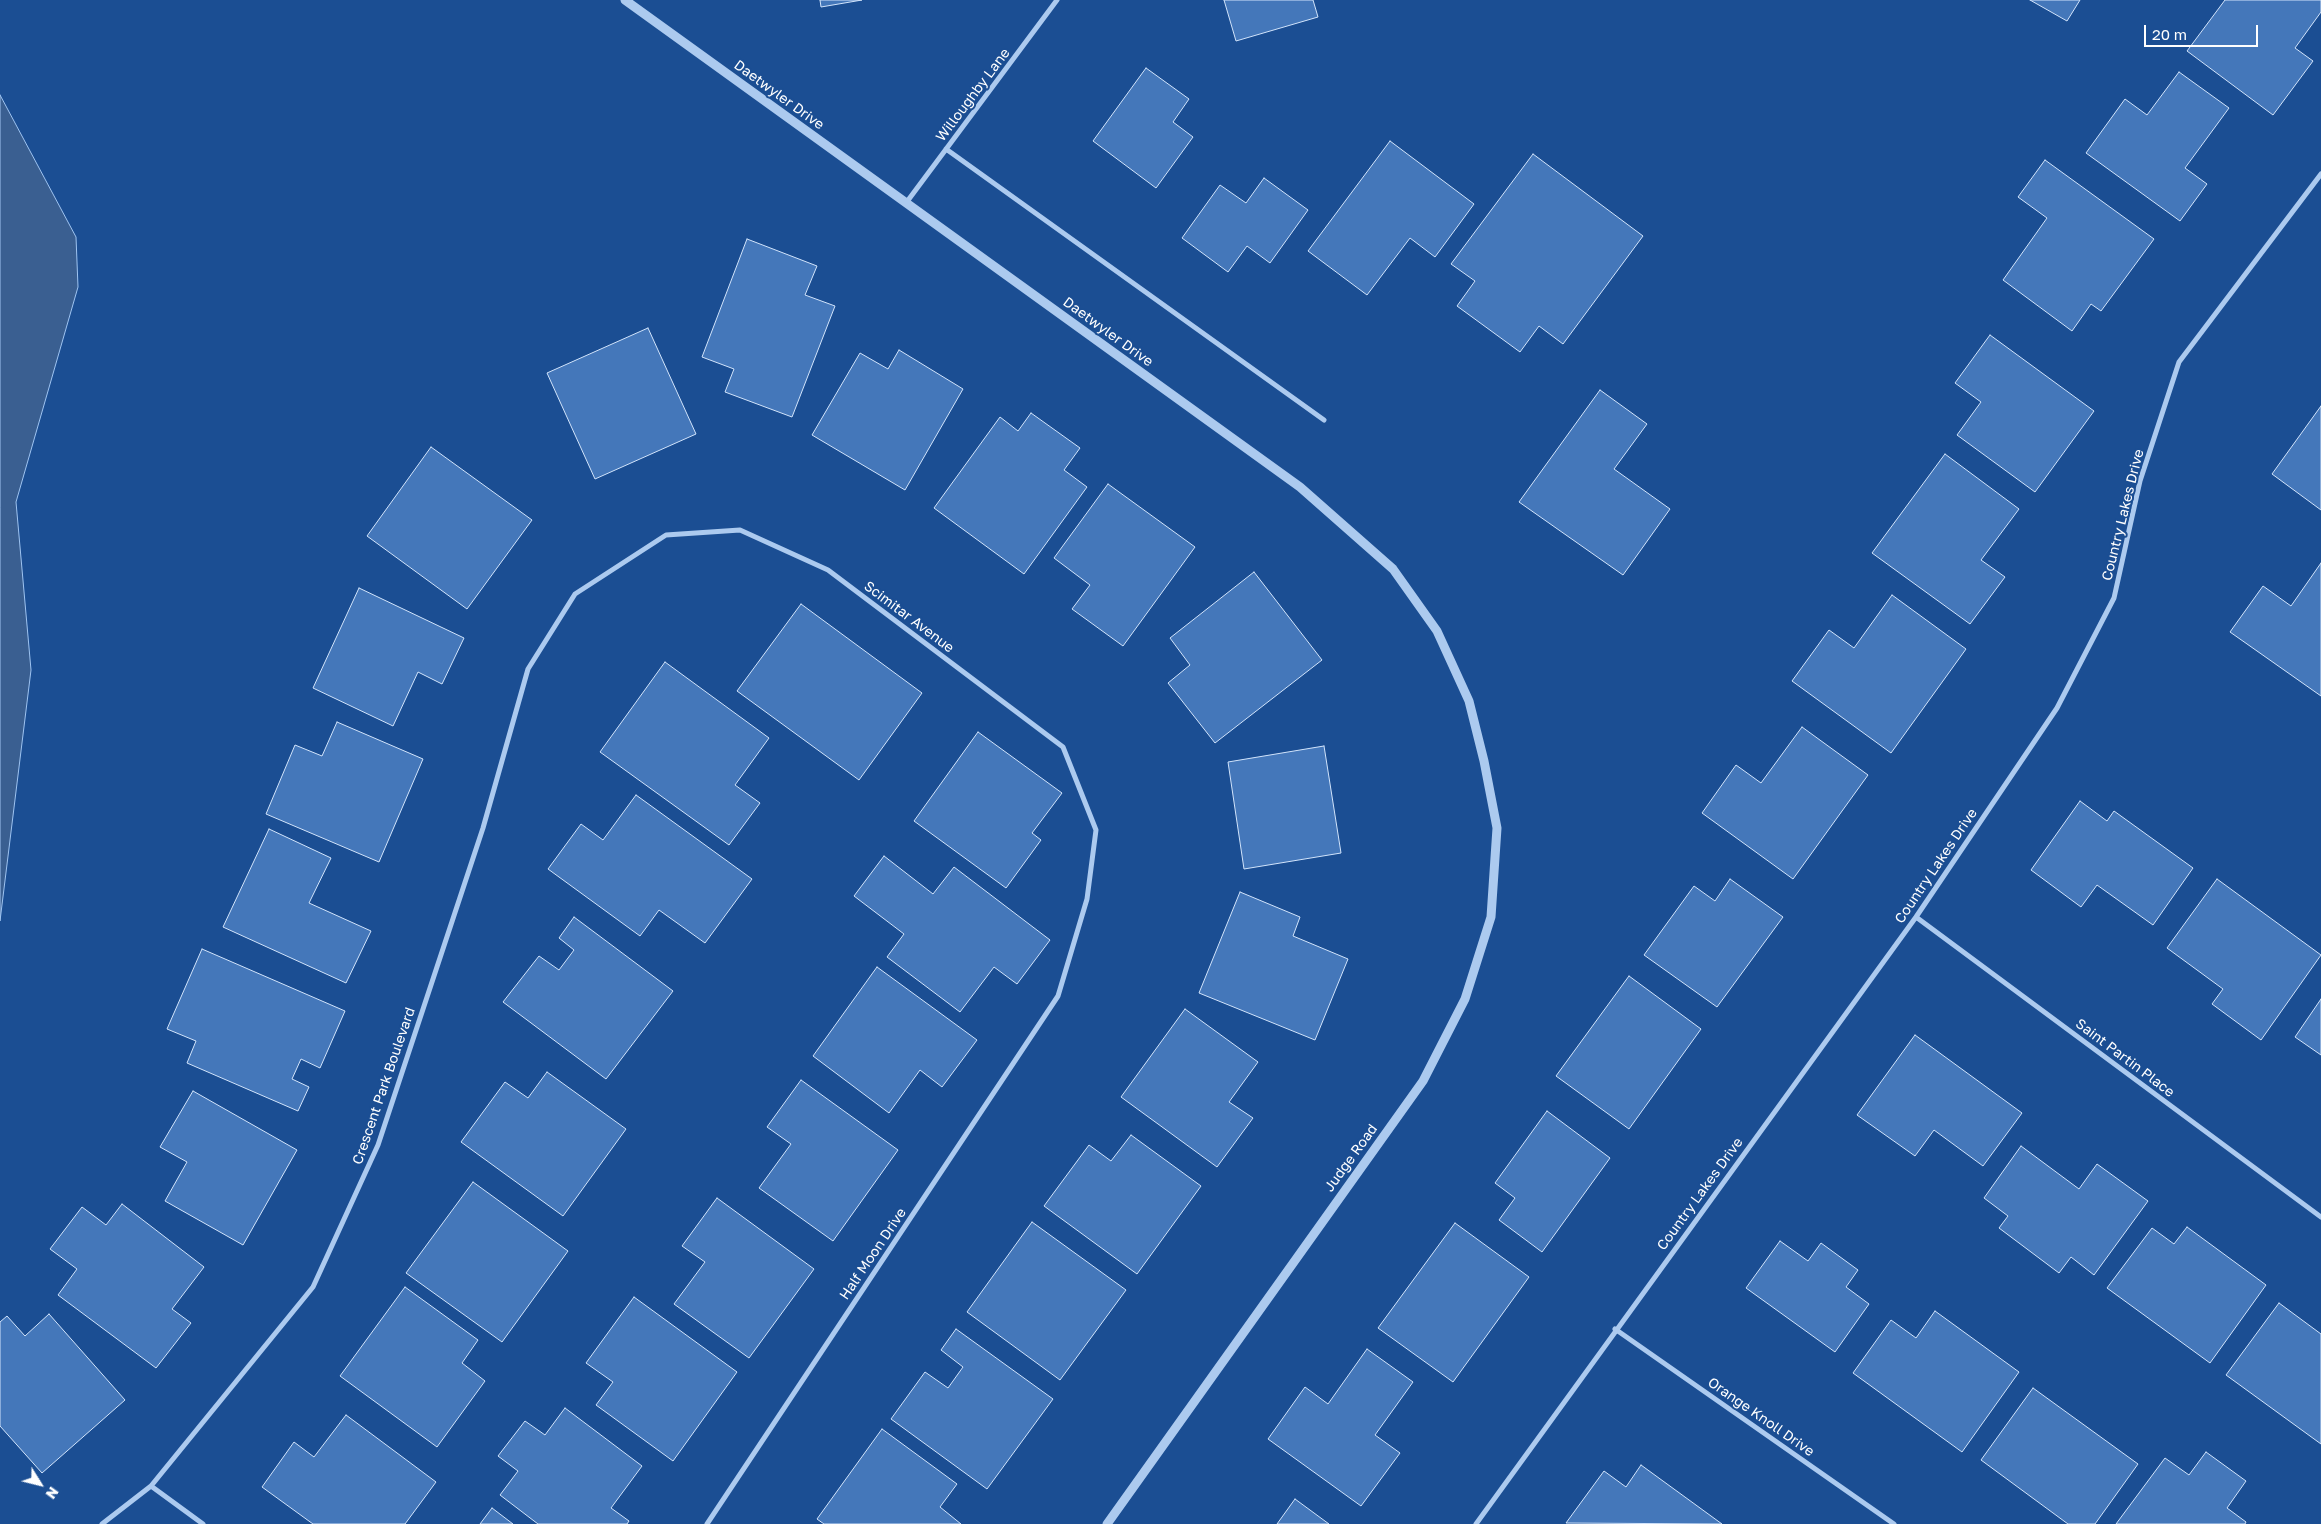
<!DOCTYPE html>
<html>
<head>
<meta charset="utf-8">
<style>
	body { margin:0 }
	#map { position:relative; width:2321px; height:1524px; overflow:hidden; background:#1b4e93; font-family:"Golos Text",sans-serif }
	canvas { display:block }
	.north { position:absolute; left:15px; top:1459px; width:50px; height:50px; -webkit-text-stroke:4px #1b4e93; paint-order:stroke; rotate:126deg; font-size:14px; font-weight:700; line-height:20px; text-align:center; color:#fff }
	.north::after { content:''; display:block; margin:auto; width:18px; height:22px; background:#fff; clip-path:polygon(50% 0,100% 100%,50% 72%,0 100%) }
	.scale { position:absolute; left:2144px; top:25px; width:114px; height:22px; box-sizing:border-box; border:2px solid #fff; border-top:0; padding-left:6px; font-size:15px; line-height:18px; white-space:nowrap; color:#fff; -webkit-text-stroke:4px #1b4e93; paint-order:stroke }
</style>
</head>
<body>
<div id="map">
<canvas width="2321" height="1524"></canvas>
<div class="north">N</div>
<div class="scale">20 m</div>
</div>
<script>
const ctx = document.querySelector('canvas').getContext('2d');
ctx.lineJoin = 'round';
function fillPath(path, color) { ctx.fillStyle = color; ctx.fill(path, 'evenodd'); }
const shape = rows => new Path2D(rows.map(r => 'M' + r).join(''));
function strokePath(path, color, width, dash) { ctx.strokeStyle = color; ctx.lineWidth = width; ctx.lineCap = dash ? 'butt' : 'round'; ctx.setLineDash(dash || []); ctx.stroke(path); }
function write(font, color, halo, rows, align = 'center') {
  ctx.font = font + ' "Golos Text",sans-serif'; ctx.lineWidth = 4; ctx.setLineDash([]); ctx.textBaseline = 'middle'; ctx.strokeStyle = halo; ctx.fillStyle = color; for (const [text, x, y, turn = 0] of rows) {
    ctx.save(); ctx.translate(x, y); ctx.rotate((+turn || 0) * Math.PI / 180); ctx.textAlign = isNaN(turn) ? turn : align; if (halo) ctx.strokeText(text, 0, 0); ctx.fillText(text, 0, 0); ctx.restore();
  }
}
const water = shape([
	[0,95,76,237,78,287,16,502,31,670,0,921,0,95]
]);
const building = shape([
	[820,0,862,0,821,7,820,0],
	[1224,0,1313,0,1318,17,1236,41,1224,0],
	[2030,0,2080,0,2067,21,2030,0],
	[2225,0,2321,0,2321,12,2295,48,2313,61,2273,115,2187,51,2225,0],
	[1146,68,1189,99,1173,122,1193,137,1156,188,1093,141,1146,68],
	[2179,72,2229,108,2185,168,2207,184,2180,221,2086,153,2125,99,2147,115,2179,72],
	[1390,141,1474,204,1435,257,1410,238,1367,295,1308,251,1390,141],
	[1533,154,1643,236,1563,344,1539,326,1520,352,1457,306,1475,281,1451,264,1533,154],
	[2045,160,2154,239,2101,311,2091,304,2072,331,2003,280,2047,218,2018,197,2045,160],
	[1264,178,1308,210,1270,263,1247,246,1228,272,1182,238,1220,185,1246,203,1264,178],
	[747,239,817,266,805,295,835,306,792,417,725,392,734,369,702,357,747,239],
	[648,328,696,434,595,479,547,373,648,328],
	[1990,335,2094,411,2035,492,1957,435,1981,402,1955,383,1990,335],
	[899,350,963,389,905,490,812,435,860,353,888,369,899,350],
	[1600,390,1647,424,1614,469,1670,509,1623,575,1519,502,1600,390],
	[2321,406,2321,510,2272,474,2321,406],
	[1031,413,1080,448,1064,470,1087,487,1024,574,934,508,1000,417,1018,431,1031,413],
	[431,447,532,520,467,609,367,536,431,447],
	[1945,454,2019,509,1981,560,2005,577,1970,624,1872,553,1945,454],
	[1108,484,1195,547,1123,646,1072,609,1090,585,1054,558,1108,484],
	[2321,563,2321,696,2230,632,2263,586,2291,606,2321,563],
	[1254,572,1322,660,1215,743,1168,683,1190,665,1170,638,1254,572],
	[359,588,464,638,442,684,418,672,393,726,313,688,359,588],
	[1892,595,1966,649,1891,753,1792,681,1829,630,1854,648,1892,595],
	[801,604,922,693,859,780,737,691,801,604],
	[665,662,769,738,735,785,760,803,729,845,600,752,665,662],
	[337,722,423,759,379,862,266,814,295,745,322,756,337,722],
	[1802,727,1868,775,1793,879,1702,813,1736,765,1761,783,1802,727],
	[978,732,1062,793,1032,833,1041,840,1006,888,914,821,978,732],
	[1324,746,1341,853,1244,869,1228,762,1324,746],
	[636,795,752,879,705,943,659,910,640,936,548,869,581,824,603,840,636,795],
	[2080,801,2107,821,2114,811,2193,868,2153,925,2097,885,2081,907,2031,870,2080,801],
	[269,829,331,858,309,903,371,931,346,983,223,927,269,829],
	[884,856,933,894,954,867,1050,940,1017,984,994,967,960,1012,887,957,904,934,854,896,884,856],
	[1730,879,1783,917,1717,1007,1644,955,1694,886,1715,901,1730,879],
	[2217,879,2321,955,2261,1040,2212,1004,2223,989,2167,948,2217,879],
	[1240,892,1300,917,1293,936,1348,959,1315,1040,1199,993,1240,892],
	[574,917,673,991,606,1079,503,1002,539,956,559,970,574,950,559,938,574,917],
	[202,949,345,1011,320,1068,301,1059,292,1079,309,1087,298,1111,187,1063,196,1041,167,1029,202,949],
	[877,967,977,1040,942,1087,920,1070,889,1113,813,1056,877,967],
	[1629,976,1701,1029,1629,1129,1556,1076,1629,976],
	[2321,999,2321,1055,2295,1037,2321,999],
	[1185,1009,1258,1062,1229,1102,1253,1118,1217,1167,1121,1097,1185,1009],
	[1915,1035,2022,1113,1983,1166,1934,1130,1915,1156,1857,1115,1915,1035],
	[547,1072,626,1129,563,1216,461,1142,505,1082,528,1098,547,1072],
	[801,1080,898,1150,833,1241,759,1188,791,1144,767,1127,801,1080],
	[193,1091,297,1150,243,1245,165,1201,187,1162,160,1147,193,1091],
	[1547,1111,1610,1158,1542,1252,1499,1220,1515,1198,1495,1183,1547,1111],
	[1131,1135,1201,1186,1137,1274,1044,1206,1089,1145,1111,1161,1131,1135],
	[2021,1146,2079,1189,2097,1164,2148,1201,2094,1275,2071,1257,2059,1273,1999,1228,2008,1216,1984,1198,2021,1146],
	[473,1182,568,1251,502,1342,406,1273,473,1182],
	[717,1198,814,1269,749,1358,674,1304,705,1262,682,1246,717,1198],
	[122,1204,204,1267,172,1309,191,1323,156,1368,58,1295,77,1269,50,1249,82,1207,106,1225,122,1204],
	[1032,1222,1126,1290,1060,1380,967,1312,1032,1222],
	[1455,1223,1529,1277,1453,1382,1378,1328,1455,1223],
	[2187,1227,2266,1285,2210,1363,2107,1288,2152,1228,2174,1244,2187,1227],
	[1780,1241,1808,1261,1821,1243,1858,1270,1846,1287,1869,1304,1835,1352,1746,1288,1780,1241],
	[405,1287,478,1340,462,1363,485,1381,437,1447,340,1376,405,1287],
	[634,1297,737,1372,673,1461,596,1405,613,1382,586,1363,634,1297],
	[2279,1303,2321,1334,2321,1444,2226,1375,2279,1303],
	[1935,1311,2019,1372,1962,1452,1853,1373,1891,1320,1916,1338,1935,1311],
	[49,1314,125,1400,42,1473,0,1426,0,1322,7,1316,25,1336,49,1314],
	[956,1329,1053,1399,987,1489,891,1419,925,1372,948,1388,963,1367,941,1350,956,1329],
	[1367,1349,1413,1382,1375,1435,1400,1453,1361,1506,1268,1439,1305,1387,1328,1404,1367,1349],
	[2033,1388,2138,1464,2095,1524,2068,1524,1981,1460,2033,1388],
	[565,1408,642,1466,611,1508,629,1521,627,1524,538,1524,500,1495,518,1471,498,1456,525,1421,545,1435,565,1408],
	[346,1415,436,1482,405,1524,313,1524,262,1487,294,1442,314,1457,346,1415],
	[882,1429,957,1484,940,1507,961,1524,824,1524,817,1519,882,1429],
	[2206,1452,2246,1481,2227,1508,2246,1522,2245,1524,2116,1524,2165,1458,2189,1475,2206,1452],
	[1641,1465,1722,1524,1566,1523,1604,1471,1626,1487,1641,1465],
	[1295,1499,1329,1524,1277,1524,1295,1499],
	[492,1508,513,1524,480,1524,492,1508]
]);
const minor = shape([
	[946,149,1324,420],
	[906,203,1057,0],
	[1916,917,2321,1217],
	[1615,1329,1894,1524],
	[151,1486,203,1524],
	[102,1524,151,1486,313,1287,378,1145,483,828,528,669,575,594,666,535,740,530,828,570,1063,747,1096,830,1087,899,1058,996,707,1524],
	[1476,1524,1916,917,2057,708,2114,598,2140,481,2179,362,2321,174]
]);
const tertiary = shape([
	[625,0,1300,487,1393,569,1437,631,1469,701,1484,761,1497,828,1491,917,1465,999,1423,1081,1107,1524]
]);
const streetNames = [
	["Daetwyler Drive",779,95,36],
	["Willoughby Lane",973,95,-53],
	["Daetwyler Drive",1108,332,36],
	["Country Lakes Drive",2123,515,-76],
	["Scimitar Avenue",909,617,37],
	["Country Lakes Drive",1936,866,-56],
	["Saint Partin Place",2125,1058,37],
	["Crescent Park Boulevard",384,1086,-71],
	["Judge Road",1351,1158,-54],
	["Country Lakes Drive",1700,1194,-54],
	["Half Moon Drive",873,1254,-56],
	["Orange Knoll Drive",1761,1417,35]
];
fillPath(water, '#3a5f91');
strokePath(water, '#9fc4f1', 1);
fillPath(building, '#4477ba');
strokePath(building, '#d2e4fb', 1);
strokePath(minor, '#accaef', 5);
strokePath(tertiary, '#accaef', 9);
write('14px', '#fff', '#1b4e93', streetNames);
</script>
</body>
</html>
